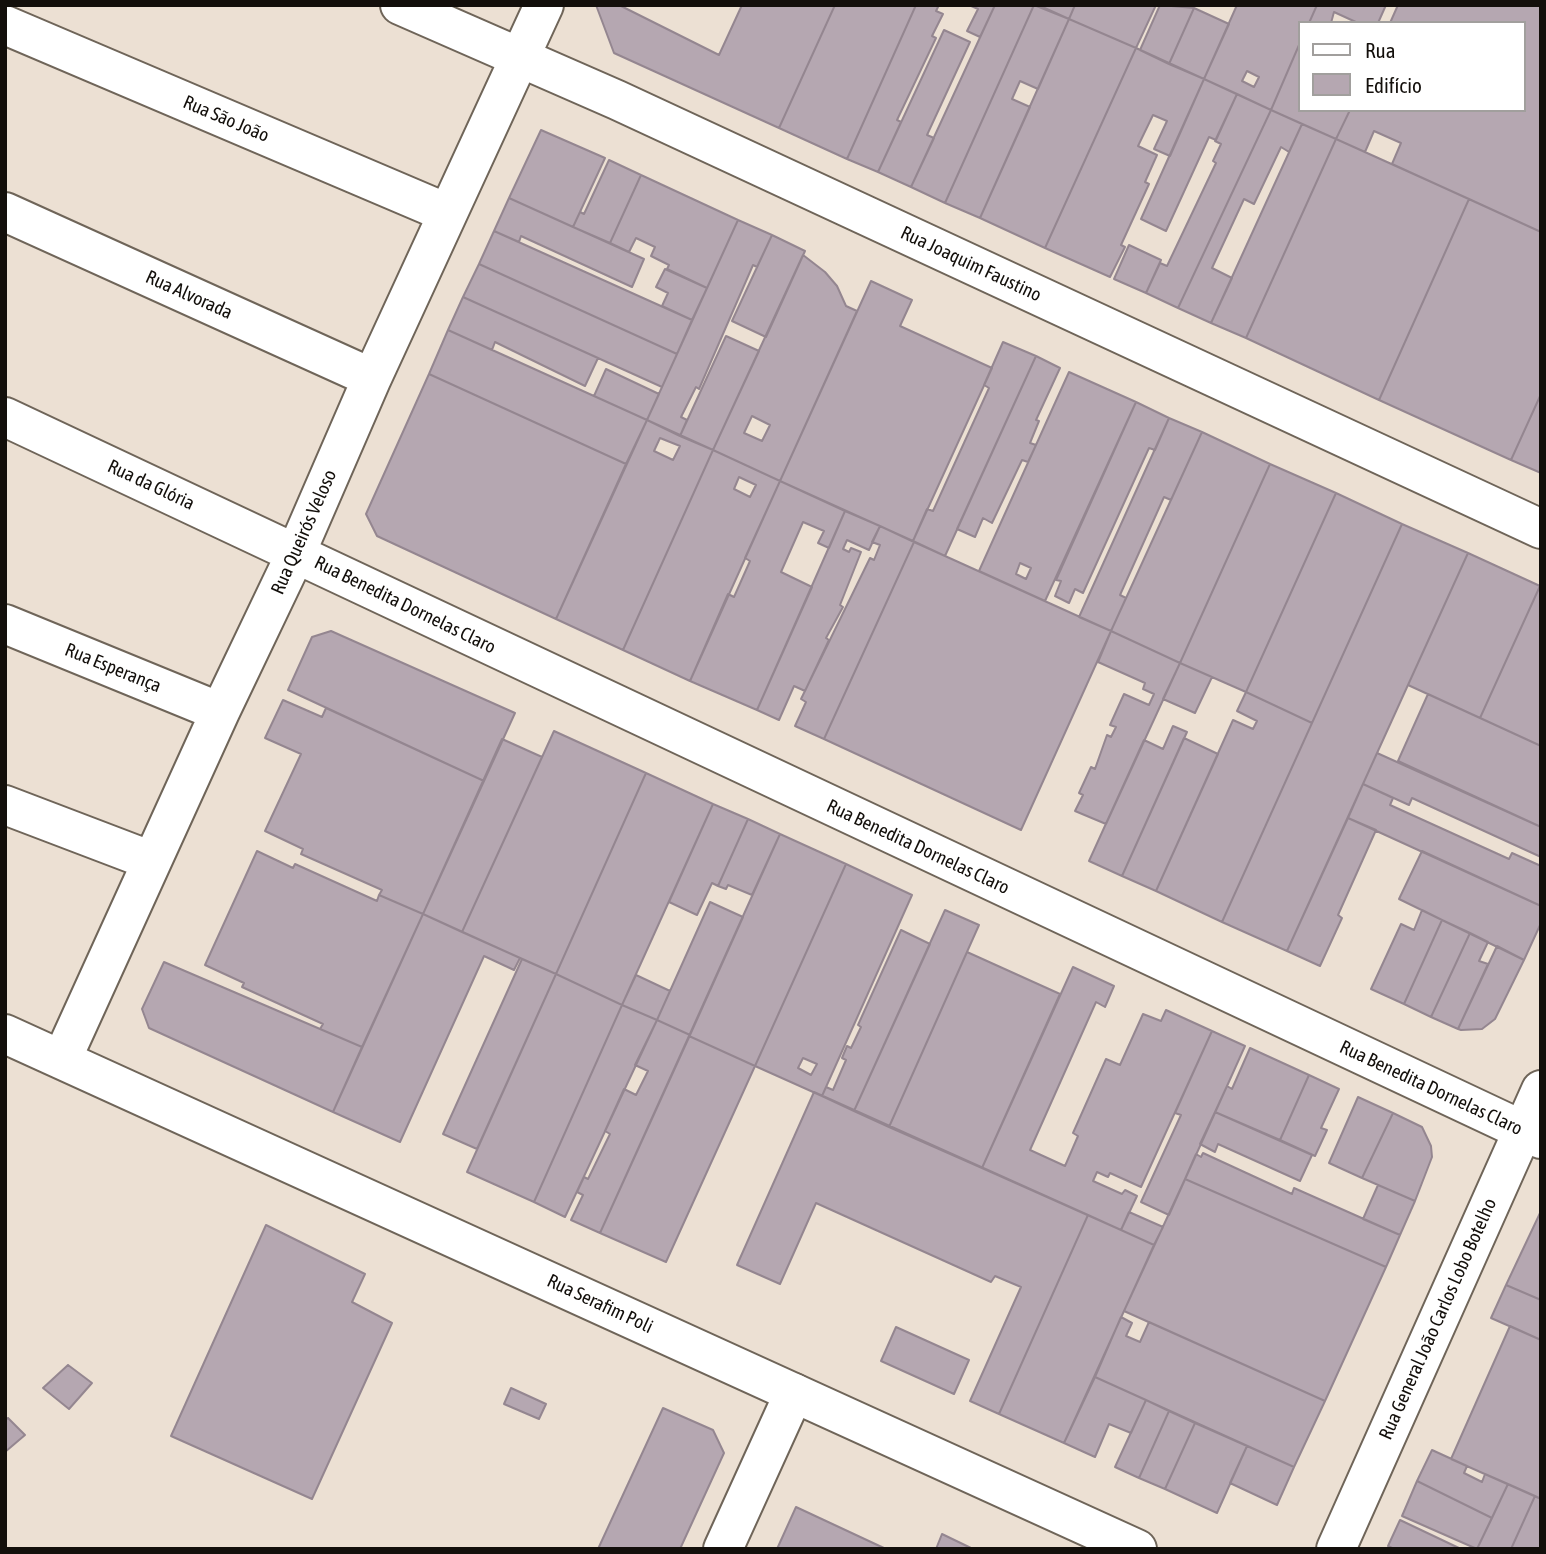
<!DOCTYPE html>
<html>
<head>
<meta charset="utf-8">
<style>
	body { margin:0 }
	#map { position:relative; width:1546px; height:1554px; overflow:hidden; background:#ece0d3; font-family:"Asap Condensed",sans-serif }
	canvas { display:block }
	.frame { position:absolute; inset:0; border:7px solid #130f0b; pointer-events:none }
	.legend { position:absolute; left:1298px; top:21px; width:228px; height:91px; box-sizing:border-box; background:#fff; border:2px solid #a19f9d; margin:0; padding:9px 12px; list-style:none; font-size:21px; color:#130f0b }
	.legend li { display:flex; align-items:center; gap:14px; height:35px }
	.legend b { width:35px; border:2px solid #a19f9d }
</style>
</head>
<body>
<div id="map">
<canvas width="1546" height="1554"></canvas>
<div class="frame"></div>
<ul class="legend">
<li><b style="height:9px;background:#fff"></b>Rua</li>
<li><b style="height:19px;background:#b5a7b1"></b>Edifício</li>
</ul>
</div>
<script>
const ctx = document.querySelector('canvas').getContext('2d');
ctx.lineJoin = 'round';
function fillPath(path, color) { ctx.fillStyle = color; ctx.fill(path, 'evenodd'); }
const shape = rows => new Path2D(rows.map(r => 'M' + r).join(''));
function strokePath(path, color, width, dash) { ctx.strokeStyle = color; ctx.lineWidth = width; ctx.lineCap = dash ? 'butt' : 'round'; ctx.setLineDash(dash || []); ctx.stroke(path); }
function write(font, color, halo, rows, align = 'center') {
  ctx.font = font + ' "Asap Condensed",sans-serif'; ctx.lineWidth = 5; ctx.setLineDash([]); ctx.textBaseline = 'middle'; ctx.strokeStyle = halo; ctx.fillStyle = color; for (const [text, x, y, turn = 0] of rows) {
    ctx.save(); ctx.translate(x, y); ctx.rotate((+turn || 0) * Math.PI / 180); ctx.textAlign = isNaN(turn) ? turn : align; if (halo) ctx.strokeText(text, 0, 0); ctx.fillText(text, 0, 0); ctx.restore();
  }
}
const building = shape([
	[596,5,619,5,719,55,742,5,835,5,779,128,614,53,596,5],
	[835,5,916,5,847,159,779,128,835,5],
	[916,5,939,5,936,11,943,14,932,36,936,38,897,120,901,122,878,172,847,159,916,5],
	[969,5,995,5,980,37,967,31,978,9,969,5],
	[995,5,1034,5,945,203,911,187,995,5],
	[1034,5,1069,19,1038,89,1020,81,1012,99,1030,107,980,218,945,203,1034,5],
	[1038,5,1075,5,1069,19,1038,5],
	[1075,5,1156,5,1136,48,1069,19,1075,5],
	[1160,5,1194,8,1169,64,1140,50,1160,5],
	[1237,5,1317,5,1309,23,1299,23,1299,45,1271,110,1204,79,1237,5],
	[1247,71,1259,77,1254,87,1242,81,1247,71],
	[1317,5,1386,5,1378,23,1358,23,1334,12,1331,23,1309,23,1317,5],
	[1398,5,1541,5,1541,232,1392,164,1401,143,1374,131,1365,152,1336,139,1350,110,1523,110,1523,23,1390,23,1398,5],
	[1194,8,1229,24,1204,79,1169,64,1194,8],
	[1069,19,1136,48,1045,248,980,218,1069,19],
	[944,30,970,42,927,135,934,138,911,187,878,172,944,30],
	[1299,45,1299,110,1350,110,1336,139,1271,110,1299,45],
	[1136,48,1204,79,1170,156,1154,149,1167,121,1153,115,1138,146,1157,155,1145,182,1149,184,1121,245,1125,247,1110,277,1045,248,1136,48],
	[1204,79,1237,94,1216,140,1209,137,1166,231,1141,219,1204,79],
	[1237,94,1271,110,1178,308,1146,293,1160,263,1167,266,1216,163,1213,161,1221,144,1215,141,1237,94],
	[1271,110,1302,124,1289,152,1281,147,1254,204,1244,199,1212,268,1232,278,1211,323,1178,308,1271,110],
	[1302,124,1336,139,1246,338,1211,323,1302,124],
	[541,130,605,158,573,227,509,198,541,130],
	[1336,139,1469,199,1379,400,1246,338,1336,139],
	[609,160,641,175,610,243,573,227,580,212,584,214,609,160],
	[641,175,738,220,707,288,667,269,669,265,651,256,655,247,636,238,629,252,610,243,641,175],
	[509,198,644,259,632,287,521,236,519,242,494,231,509,198],
	[1469,199,1541,232,1541,394,1511,460,1379,400,1469,199],
	[738,220,772,235,757,267,753,265,699,389,696,387,681,417,687,420,680,436,647,420,738,220],
	[494,231,692,320,677,354,479,264,494,231],
	[772,235,805,251,766,337,732,321,772,235],
	[1129,245,1161,260,1146,293,1114,279,1129,245],
	[803,255,825,272,837,286,846,306,857,311,780,481,713,450,803,255],
	[752,416,770,425,762,441,744,433,752,416],
	[479,264,677,354,662,387,463,297,479,264],
	[665,269,707,288,692,320,662,306,668,293,656,287,665,269],
	[871,281,912,300,900,326,992,368,913,541,780,481,871,281],
	[463,297,598,358,585,386,495,342,492,350,448,330,463,297],
	[448,330,647,420,626,464,429,374,448,330],
	[726,336,759,351,713,450,680,436,726,336],
	[1003,342,1036,356,945,556,913,541,927,509,933,511,989,388,984,385,1003,342],
	[1036,356,1060,368,1036,420,1039,421,1030,443,1036,445,1028,462,1022,460,992,523,983,518,975,537,957,529,1036,356],
	[606,369,659,394,647,420,594,396,606,369],
	[1069,372,1136,402,1045,601,979,571,1069,372],
	[1020,563,1031,568,1026,579,1016,574,1020,563],
	[429,374,626,464,556,619,377,536,366,514,429,374],
	[1541,394,1541,473,1511,460,1541,394],
	[1136,402,1169,418,1155,450,1149,448,1083,593,1075,589,1069,603,1055,596,1061,581,1056,580,1136,402],
	[1169,418,1202,432,1171,500,1164,497,1120,595,1126,598,1111,631,1079,617,1169,418],
	[647,420,713,450,623,650,556,619,647,420],
	[660,438,680,446,673,460,654,451,660,438],
	[1202,432,1270,464,1180,663,1111,631,1202,432],
	[713,450,780,481,690,681,623,650,713,450],
	[739,477,756,485,750,497,734,489,739,477],
	[1270,464,1336,493,1246,692,1180,663,1270,464],
	[780,481,845,511,829,548,818,543,824,531,803,522,781,572,812,587,757,710,690,681,728,594,734,597,750,561,745,558,780,481],
	[1336,493,1402,524,1312,723,1246,692,1336,493],
	[845,511,880,526,869,550,847,540,843,549,849,552,851,548,861,552,840,605,843,607,826,638,829,640,805,691,794,686,779,720,757,710,845,511],
	[1402,524,1468,553,1287,951,1222,922,1402,524],
	[880,526,914,542,824,739,795,726,806,702,801,699,870,558,874,560,880,545,872,542,880,526],
	[914,542,1111,631,1021,830,824,739,914,542],
	[1468,553,1540,586,1480,718,1408,685,1468,553],
	[1540,586,1541,587,1541,746,1480,718,1540,586],
	[331,631,515,713,484,781,288,690,312,637,331,631],
	[1111,631,1180,663,1106,824,1075,811,1083,795,1079,793,1091,767,1095,769,1107,735,1111,737,1116,727,1110,725,1124,694,1149,705,1154,694,1143,689,1145,683,1098,662,1111,631],
	[1180,663,1212,677,1195,713,1163,699,1180,663],
	[1246,692,1312,723,1222,922,1156,891,1233,720,1253,729,1257,721,1237,711,1246,692],
	[1428,694,1541,746,1541,827,1398,761,1428,694],
	[283,700,322,717,326,708,484,781,423,914,379,895,382,890,301,854,303,849,265,831,301,754,265,738,283,700],
	[1173,726,1187,732,1122,876,1089,861,1144,740,1163,749,1173,726],
	[554,731,646,773,556,974,462,932,554,731],
	[1184,738,1218,754,1156,891,1122,876,1184,738],
	[502,739,542,757,462,932,423,914,502,739],
	[1377,753,1541,827,1541,857,1412,798,1409,805,1363,784,1377,753],
	[646,773,713,804,622,1005,556,974,646,773],
	[1363,784,1393,798,1390,805,1509,859,1512,853,1541,866,1541,906,1348,818,1363,784],
	[713,804,748,819,718,886,712,883,697,915,669,902,713,804],
	[1348,818,1376,830,1338,915,1342,918,1320,966,1287,951,1348,818],
	[748,819,780,834,752,895,728,885,726,889,718,886,748,819],
	[780,834,846,864,755,1066,689,1036,780,834],
	[257,851,293,868,295,864,377,901,379,895,423,914,362,1047,320,1029,323,1024,242,987,244,983,205,965,257,851],
	[1422,851,1541,906,1541,923,1524,960,1399,899,1422,851],
	[846,864,912,895,822,1096,755,1066,846,864],
	[803,1058,817,1064,811,1075,798,1068,803,1058],
	[710,902,743,917,690,1035,657,1020,710,902],
	[945,910,979,925,889,1127,854,1111,945,910],
	[1422,910,1442,920,1404,1004,1371,989,1401,924,1414,930,1422,910],
	[423,914,520,958,514,970,484,956,400,1142,333,1112,423,914],
	[1442,920,1470,933,1431,1017,1404,1004,1442,920],
	[901,930,930,944,854,1111,822,1096,826,1087,833,1090,846,1060,842,1058,847,1046,851,1048,861,1027,858,1025,901,930],
	[1470,933,1488,942,1479,961,1488,964,1458,1029,1431,1017,1470,933],
	[1497,946,1524,960,1495,1019,1482,1029,1461,1030,1458,1029,1497,946],
	[967,952,1060,994,982,1168,889,1127,967,952],
	[522,959,556,974,477,1149,443,1134,522,959],
	[164,962,362,1047,333,1112,149,1028,142,1009,164,962],
	[1073,967,1114,986,1105,1007,1096,1002,1030,1150,1065,1166,1078,1136,1073,1133,1106,1059,1120,1065,1143,1014,1161,1021,1166,1010,1212,1031,1141,1187,1110,1173,1108,1177,1097,1172,1093,1181,1122,1194,1125,1190,1137,1196,1121,1230,982,1168,1073,967],
	[556,974,622,1005,534,1202,467,1172,556,974],
	[636,975,670,991,657,1020,622,1005,636,975],
	[622,1005,657,1020,565,1217,534,1202,622,1005],
	[657,1020,690,1035,600,1233,571,1220,583,1195,577,1192,584,1177,588,1179,610,1134,605,1131,624,1089,636,1095,648,1071,635,1065,657,1020],
	[1212,1031,1245,1046,1169,1215,1141,1202,1181,1115,1175,1113,1212,1031],
	[689,1036,755,1066,666,1262,600,1233,689,1036],
	[1250,1048,1309,1075,1280,1140,1215,1112,1227,1086,1232,1089,1250,1048],
	[1309,1075,1339,1089,1321,1128,1327,1130,1315,1156,1280,1140,1309,1075],
	[814,1092,1088,1215,999,1414,970,1401,1021,1287,995,1276,991,1282,816,1203,780,1284,737,1265,814,1092],
	[1358,1097,1393,1113,1362,1178,1329,1163,1358,1097],
	[1215,1112,1312,1155,1300,1181,1218,1144,1215,1152,1200,1144,1215,1112],
	[1393,1113,1422,1127,1431,1146,1432,1157,1415,1201,1362,1178,1393,1113],
	[1203,1153,1292,1194,1294,1188,1400,1235,1386,1267,1185,1179,1196,1154,1201,1157,1203,1153],
	[1185,1179,1386,1267,1325,1401,1124,1311,1185,1179],
	[1378,1185,1415,1201,1400,1235,1363,1219,1378,1185],
	[1541,1211,1541,1300,1506,1285,1541,1211],
	[1129,1212,1163,1227,1154,1245,1121,1230,1129,1212],
	[1088,1215,1154,1245,1064,1443,999,1414,1088,1215],
	[266,1225,365,1274,352,1302,392,1323,312,1499,171,1436,266,1225],
	[1506,1285,1541,1300,1541,1340,1491,1318,1506,1285],
	[1121,1317,1132,1323,1126,1336,1140,1342,1149,1322,1325,1401,1294,1467,1095,1377,1121,1317],
	[1510,1326,1541,1340,1541,1499,1451,1459,1510,1326],
	[896,1327,969,1360,954,1394,881,1361,896,1327],
	[68,1365,92,1383,69,1409,43,1388,68,1365],
	[1095,1377,1146,1400,1131,1433,1109,1424,1095,1457,1064,1443,1095,1377],
	[511,1388,546,1404,539,1419,504,1404,511,1388],
	[1146,1400,1169,1411,1139,1478,1115,1467,1146,1400],
	[663,1408,713,1430,724,1453,680,1549,598,1549,663,1408],
	[1169,1411,1195,1423,1165,1489,1139,1478,1169,1411],
	[8,1418,25,1435,5,1452,5,1420,8,1418],
	[1195,1423,1247,1446,1217,1513,1165,1489,1195,1423],
	[1247,1446,1294,1467,1277,1505,1230,1483,1247,1446],
	[1432,1450,1467,1466,1464,1473,1482,1482,1485,1474,1508,1484,1492,1518,1417,1481,1432,1450],
	[1417,1481,1492,1518,1477,1549,1402,1516,1417,1481],
	[1508,1484,1535,1496,1511,1549,1477,1549,1508,1484],
	[1535,1496,1541,1499,1541,1549,1511,1549,1535,1496],
	[796,1507,886,1549,777,1549,796,1507],
	[1400,1520,1461,1549,1394,1549,1388,1546,1400,1520],
	[942,1534,973,1549,936,1549,942,1534]
]);
const minor = shape([
	[400,5,617,100,1541,529],
	[5,25,447,213],
	[5,212,372,378],
	[5,417,1541,1139],
	[5,624,220,712],
	[5,805,152,861],
	[62,1059,220,712,296,553,372,378,544,5],
	[723,1549,794,1393]
]);
const tertiary = shape([
	[5,1034,1137,1549],
	[1336,1549,1541,1090]
]);
const streetNames = [
	["Rua São João",226,119,23],
	["Rua Joaquim Faustino",971,264,25],
	["Rua Alvorada",189,295,24],
	["Rua da Glória",151,485,25],
	["Rua Queirós Veloso",304,532,-66],
	["Rua Benedita Dornelas Claro",405,605,26],
	["Rua Esperança",113,668,22],
	["Rua Benedita Dornelas Claro",918,847,25],
	["Rua Benedita Dornelas Claro",1431,1088,25],
	["Rua Serafim Poli",600,1304,25],
	["Rua General João Carlos Lobo Botelho",1438,1319,-66]
];
fillPath(building, '#b5a7b1');
strokePath(building, '#948690', 2);
strokePath(minor, '#6f6559', 42);
strokePath(tertiary, '#6f6559', 42);
strokePath(minor, '#fff', 38);
strokePath(tertiary, '#fff', 38);
write('19px', '#130f0b', '#fff', streetNames);
</script>
</body>
</html>
